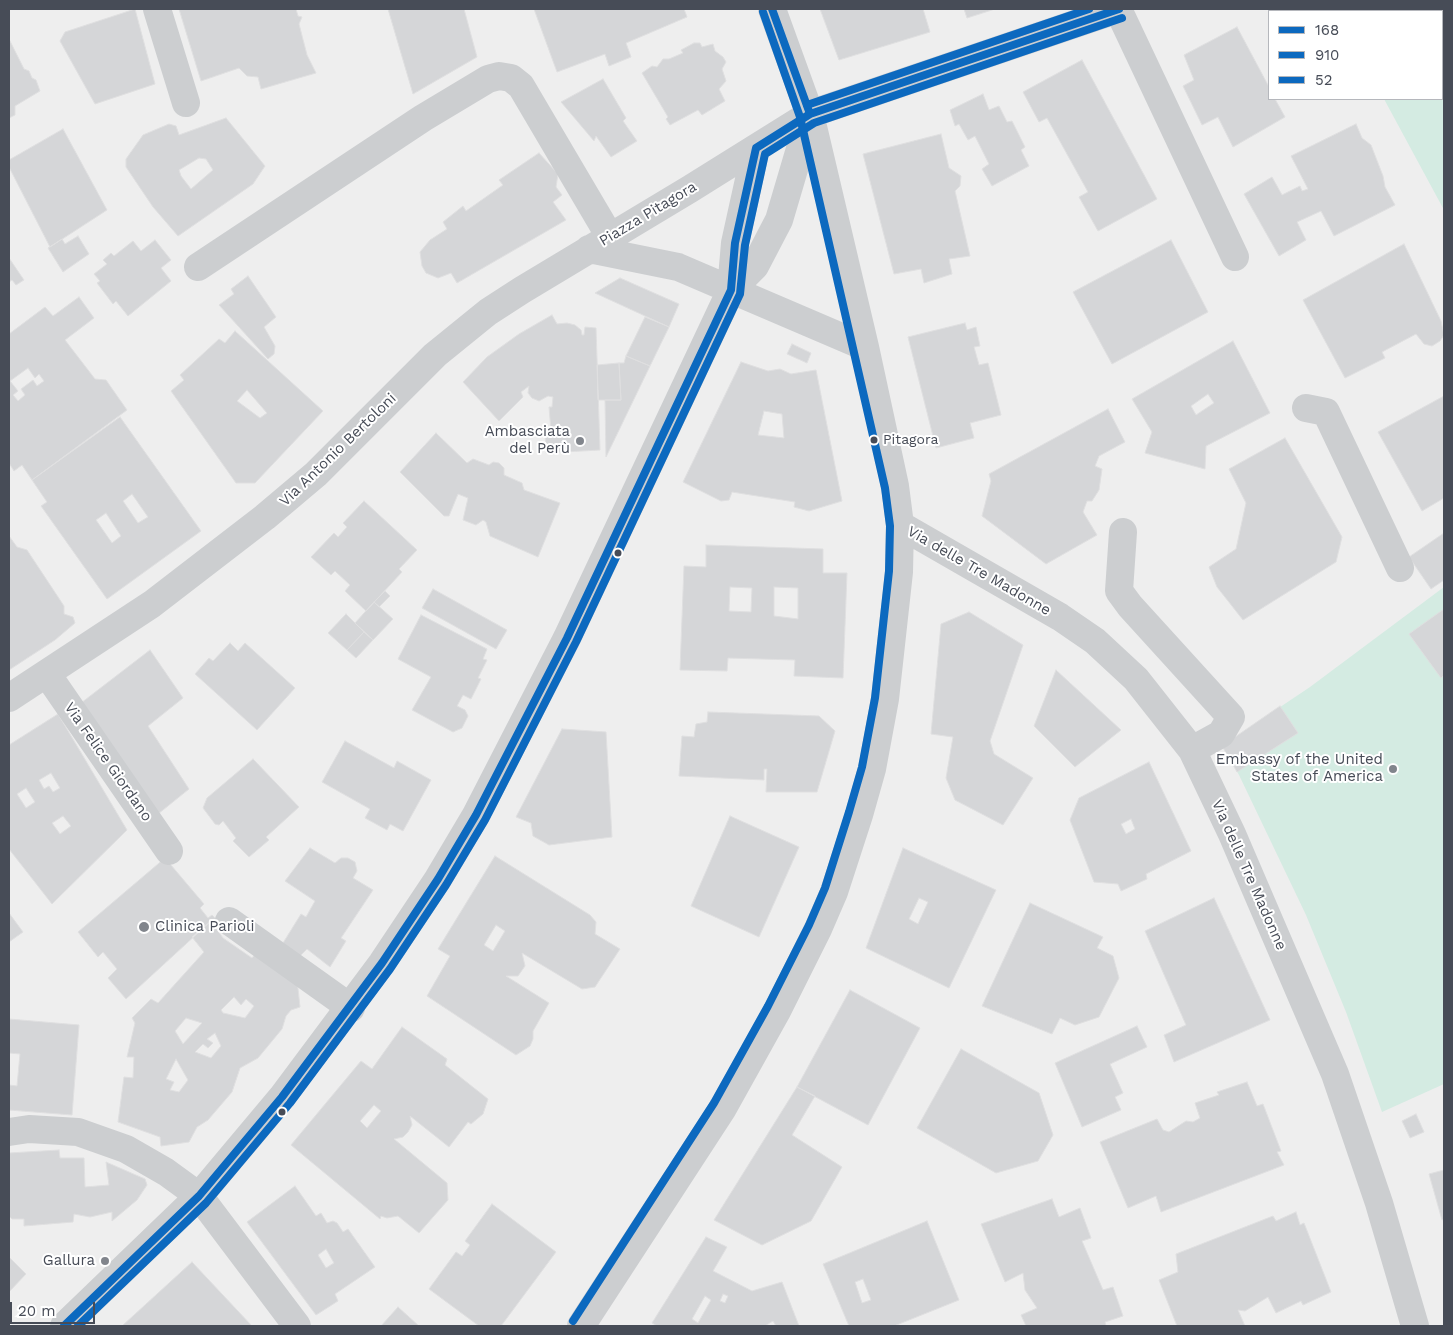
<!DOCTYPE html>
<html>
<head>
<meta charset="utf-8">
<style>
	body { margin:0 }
	#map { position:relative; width:1453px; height:1335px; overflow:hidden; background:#eee; font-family:"Work Sans",sans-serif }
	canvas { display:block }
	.frame { position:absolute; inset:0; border:10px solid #474c57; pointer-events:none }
	.legend { position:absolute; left:1268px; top:10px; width:175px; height:90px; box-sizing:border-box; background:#fff; border:1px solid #b5b7bc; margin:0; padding:6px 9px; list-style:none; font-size:15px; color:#474c57 }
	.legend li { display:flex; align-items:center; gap:10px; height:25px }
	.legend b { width:25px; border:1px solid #b5b7bc }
	.scale { position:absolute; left:10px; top:1302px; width:85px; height:22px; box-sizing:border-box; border:2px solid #474c57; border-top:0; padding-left:6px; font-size:15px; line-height:18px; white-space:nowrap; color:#474c57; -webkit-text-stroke:4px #fff; paint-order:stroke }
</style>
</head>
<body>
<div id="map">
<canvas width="1453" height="1335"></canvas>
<div class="frame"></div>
<ul class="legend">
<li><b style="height:6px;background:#0c69bf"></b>168</li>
<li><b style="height:6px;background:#0c69bf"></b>910</li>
<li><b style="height:6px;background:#0c69bf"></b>52</li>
</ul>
<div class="scale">20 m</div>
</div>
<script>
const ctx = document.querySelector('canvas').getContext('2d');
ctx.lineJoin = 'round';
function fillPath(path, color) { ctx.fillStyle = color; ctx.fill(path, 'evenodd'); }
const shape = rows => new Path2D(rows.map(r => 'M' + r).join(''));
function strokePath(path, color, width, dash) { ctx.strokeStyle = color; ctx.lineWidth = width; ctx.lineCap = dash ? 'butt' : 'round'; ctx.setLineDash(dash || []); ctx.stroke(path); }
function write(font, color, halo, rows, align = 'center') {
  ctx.font = font + ' "Work Sans",sans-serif'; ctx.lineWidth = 4; ctx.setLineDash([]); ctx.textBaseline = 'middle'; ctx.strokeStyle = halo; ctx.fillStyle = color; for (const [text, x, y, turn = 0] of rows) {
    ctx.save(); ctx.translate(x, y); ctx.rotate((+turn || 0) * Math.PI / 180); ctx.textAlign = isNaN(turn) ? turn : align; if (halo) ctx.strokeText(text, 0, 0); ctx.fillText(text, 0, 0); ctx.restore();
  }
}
const green = shape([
	[1335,9,1444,9,1444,210,1384,99,1442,99,1442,11,1336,11],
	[1444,587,1444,1084,1382,1112,1346,1012,1306,915,1239,775,1222,746,1310,687]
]);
const building = shape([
	[135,9,155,84,95,104,60,41,65,32,135,9],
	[179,9,296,9,298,16,302,17,299,24,307,55,316,73,261,89,258,77,247,76,239,68,201,81,179,9],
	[388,9,464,9,477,57,413,94,388,9],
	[534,9,684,9,687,17,626,43,631,57,609,66,605,54,557,72,534,9],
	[820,9,923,9,930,32,839,60,820,9],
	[964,9,995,9,967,18,964,9],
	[1237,27,1269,87,1269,99,1275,99,1285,117,1233,147,1218,117,1202,125,1183,86,1194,80,1184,55,1237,27],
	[9,39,24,69,29,71,32,78,36,80,40,91,15,106,15,115,9,118,9,39],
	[694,43,700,43,702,47,713,44,715,51,723,57,726,62,722,69,726,81,719,89,725,101,702,115,698,110,670,125,666,119,668,117,642,73,652,66,657,67,663,59,669,59,683,53,681,50,694,43],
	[1082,60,1157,199,1098,231,1079,197,1088,192,1047,118,1039,122,1023,92,1082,60],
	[603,79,626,118,623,121,637,141,611,157,596,136,594,141,561,102,603,79],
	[983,94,989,110,999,106,1007,122,1012,121,1025,147,1021,150,1029,166,992,186,982,169,989,164,975,136,968,140,959,124,955,126,950,110,983,94],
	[226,118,265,166,253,184,178,236,153,207,126,167,126,159,143,135,169,124,176,126,179,135,226,118],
	[199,158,206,159,213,170,191,189,181,176,179,170,199,158],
	[1356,124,1362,138,1371,145,1383,176,1385,187,1395,205,1334,236,1321,211,1297,222,1306,240,1279,256,1244,194,1272,177,1282,195,1300,186,1302,191,1308,189,1291,156,1356,124],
	[63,129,107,210,50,247,9,167,9,160,63,129],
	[941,134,949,168,961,176,960,186,955,191,970,256,949,259,952,274,924,283,921,269,894,274,863,154,941,134],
	[539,153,558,174,556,187,562,195,553,202,566,220,457,283,451,273,438,278,426,273,422,266,420,252,430,240,447,229,443,222,463,206,466,211,503,185,499,180,539,153],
	[78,236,89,254,63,272,48,248,62,239,65,244,78,236],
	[155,240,171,260,161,268,171,281,128,316,116,301,113,304,97,283,100,281,94,274,107,264,103,260,111,253,114,256,133,241,141,251,155,240],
	[1171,240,1208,312,1112,364,1073,292,1171,240],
	[1404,244,1441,321,1444,335,1440,341,1432,346,1424,344,1416,334,1382,352,1385,358,1345,378,1303,300,1404,244],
	[9,258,24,280,16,285,12,280,9,282,9,258],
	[248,276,276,317,264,327,275,346,274,354,268,359,219,305,234,294,231,289,248,276],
	[620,278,679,304,669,327,595,293,620,278],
	[79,297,94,318,65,340,95,379,106,380,127,410,32,480,22,465,14,471,9,463,9,334,45,307,53,316,79,297],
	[28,368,35,378,39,374,44,381,37,386,33,380,21,389,25,395,18,401,13,395,18,391,10,381,28,368],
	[552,315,557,324,567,323,575,325,581,330,582,335,584,335,585,327,596,328,600,450,546,453,545,431,551,431,549,407,552,407,553,397,548,396,539,401,532,398,528,393,529,386,521,392,523,397,499,421,463,382,487,357,519,334,552,315],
	[645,317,669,327,650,366,626,356,645,317],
	[965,323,967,330,976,327,980,346,974,347,979,365,988,363,1001,415,970,423,974,438,936,448,908,337,965,323],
	[235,331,323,411,255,483,236,483,171,391,184,380,180,375,219,339,225,343,235,331],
	[247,390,267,413,260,418,237,401,247,390],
	[1233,341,1270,413,1206,446,1205,469,1145,453,1152,432,1132,399,1233,341],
	[1208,394,1214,403,1196,415,1191,406,1208,394],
	[792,344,811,353,807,363,787,354,792,344],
	[626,356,650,366,606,457,605,400,621,400,619,363,624,363,626,356],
	[741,362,768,371,780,369,791,374,816,370,842,501,809,511,794,507,795,502,732,492,729,500,721,501,683,482,741,362],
	[764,411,782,414,784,438,758,435,764,411],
	[619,363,621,400,598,400,597,365,619,363],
	[1444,396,1444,498,1422,511,1378,432,1444,396],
	[1108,409,1125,442,1099,456,1095,466,1102,469,1099,490,1092,501,1087,501,1083,512,1097,535,1046,564,982,516,991,481,989,474,1108,409],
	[120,417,201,531,107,599,41,506,47,502,32,480,120,417],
	[132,494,148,517,138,523,123,501,132,494],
	[106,513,121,536,112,543,96,520,106,513],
	[436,433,467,463,473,459,489,465,493,462,499,463,504,468,504,475,522,483,524,490,560,503,538,557,490,536,486,522,483,520,476,525,463,520,468,498,458,494,449,516,444,516,400,472,436,433],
	[1285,438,1342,537,1336,562,1243,620,1217,587,1209,567,1236,549,1246,503,1229,469,1285,438],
	[364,501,417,550,399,569,402,572,366,611,345,591,350,585,335,571,331,575,311,557,334,533,338,537,347,527,343,523,364,501],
	[1444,533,1444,580,1431,589,1409,557,1444,533],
	[9,536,17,547,27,550,64,606,64,614,73,617,75,623,55,640,9,670,9,536],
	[706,545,823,549,823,573,847,573,843,678,794,676,795,660,728,658,727,671,680,670,684,566,706,567,706,545],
	[730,587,752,588,751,612,729,611,730,587],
	[774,587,798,588,798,619,774,616,774,587],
	[433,589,507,630,496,649,422,608,433,589],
	[385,591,390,596,379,607,374,602,385,591],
	[374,602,393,619,373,640,355,623,374,602],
	[1444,609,1444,675,1441,678,1409,634,1444,609],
	[969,612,1023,645,990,741,994,754,1033,778,1003,825,955,800,946,778,953,737,931,734,941,624,969,612],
	[346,614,364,632,347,650,328,633,346,614],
	[421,615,487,649,483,659,487,660,478,678,481,679,471,699,463,695,457,706,465,710,468,716,462,728,453,732,412,710,431,677,398,659,421,615],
	[364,632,373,640,356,658,347,650,364,632],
	[230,643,238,651,245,643,295,688,257,730,195,674,209,658,213,661,230,643],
	[150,650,183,698,148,726,189,789,158,814,81,703,150,650],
	[1056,670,1121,730,1075,767,1034,726,1056,670],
	[1280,706,1298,733,1237,772,1222,746,1280,706],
	[708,712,819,716,835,731,817,792,766,792,767,769,764,769,764,780,679,776,682,736,694,737,696,724,707,722,708,712],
	[58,714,127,830,52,904,9,849,9,745,58,714],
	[51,773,60,788,53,792,49,786,44,789,39,780,51,773],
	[26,788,35,802,26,808,17,794,26,788],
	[63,816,71,826,60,834,52,823,63,816],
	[562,729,606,732,612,837,549,845,533,836,531,823,516,817,562,729],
	[345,741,394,768,397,761,431,780,403,831,390,824,387,830,365,818,370,809,322,782,345,741],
	[253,759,299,807,266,837,269,840,249,857,233,841,236,838,223,821,219,825,215,824,203,808,207,798,253,759],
	[1149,762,1191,851,1146,874,1147,879,1121,891,1118,884,1094,882,1070,820,1079,798,1149,762],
	[1131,819,1135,829,1126,834,1121,824,1131,819],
	[730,816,799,847,759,937,691,906,730,816],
	[310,848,335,863,341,858,348,858,355,862,357,871,353,878,373,890,341,938,346,941,330,967,307,949,300,956,283,943,301,914,306,917,315,901,285,881,310,848],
	[903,848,996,890,949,988,866,948,903,848],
	[919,898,928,902,918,924,909,919,919,898],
	[495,856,590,915,596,922,595,934,620,949,595,987,582,989,522,953,525,966,518,976,506,976,549,1003,533,1031,533,1039,530,1046,516,1055,427,996,450,956,438,949,495,856],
	[496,925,505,931,493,951,484,945,496,925],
	[165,858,204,904,200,908,208,918,212,915,218,921,211,921,126,999,108,978,117,969,103,952,98,957,78,932,165,858],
	[1214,898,1270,1020,1174,1062,1164,1035,1186,1025,1145,931,1214,898],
	[1030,903,1103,937,1097,948,1113,956,1119,978,1099,1017,1075,1025,1060,1018,1052,1034,982,1006,1030,903],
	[9,913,23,932,9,942,9,913],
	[211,921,223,938,252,958,256,953,297,979,300,1007,291,1010,286,1016,282,1029,258,1058,240,1068,232,1092,208,1120,197,1127,189,1142,161,1146,160,1137,118,1122,124,1077,133,1078,134,1057,127,1057,135,1023,132,1018,151,999,158,1003,204,952,192,937,211,921],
	[234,997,241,1005,246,999,254,1006,245,1018,223,1013,221,1010,234,997],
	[186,1018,202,1023,183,1044,175,1031,186,1018],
	[215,1033,221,1046,211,1058,195,1052,203,1044,208,1048,213,1043,207,1039,215,1033],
	[176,1059,188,1080,179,1092,170,1090,174,1082,166,1079,176,1059],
	[850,990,920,1028,868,1125,797,1087,850,990],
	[9,1019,79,1025,72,1115,9,1110,9,1085,17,1086,20,1054,9,1053,9,1019],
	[1137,1026,1147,1047,1110,1064,1123,1093,1115,1097,1121,1110,1082,1127,1055,1063,1137,1026],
	[402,1027,447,1059,445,1065,488,1099,483,1114,471,1124,468,1122,449,1147,410,1116,412,1125,408,1132,403,1137,394,1139,447,1183,448,1200,419,1233,398,1216,387,1218,381,1216,380,1219,291,1145,361,1061,372,1069,402,1027],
	[374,1105,381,1111,367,1128,360,1121,374,1105],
	[961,1049,1039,1093,1053,1135,1038,1161,996,1173,917,1128,961,1049],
	[1247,1082,1257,1106,1263,1104,1281,1151,1277,1152,1284,1165,1161,1212,1156,1196,1128,1208,1100,1142,1157,1119,1163,1130,1169,1132,1186,1121,1193,1122,1200,1118,1195,1103,1219,1095,1217,1092,1247,1082],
	[797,1087,815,1096,792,1135,842,1167,811,1221,762,1245,714,1220,797,1087],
	[1416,1114,1424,1132,1410,1138,1402,1121,1416,1114],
	[59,1150,60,1158,84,1158,85,1187,109,1185,106,1162,145,1179,147,1185,137,1200,112,1221,112,1212,90,1217,74,1214,73,1222,24,1226,24,1219,12,1219,9,1216,9,1153,59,1150],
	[1444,1170,1444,1219,1442,1220,1429,1174,1444,1170],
	[295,1186,316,1216,321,1213,327,1223,333,1221,337,1223,343,1232,348,1229,375,1267,335,1294,338,1301,316,1315,247,1222,295,1186],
	[326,1249,334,1263,326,1268,318,1255,326,1249],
	[1052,1199,1059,1217,1080,1208,1091,1238,1082,1241,1103,1290,1113,1287,1123,1316,1105,1322,1106,1326,1026,1326,1021,1315,1037,1308,1025,1290,1023,1273,1005,1282,981,1224,1052,1199],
	[492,1204,556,1252,501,1326,479,1326,429,1289,456,1252,462,1256,470,1245,465,1241,492,1204],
	[1296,1212,1300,1225,1304,1223,1331,1292,1303,1305,1301,1301,1276,1313,1268,1297,1245,1311,1238,1310,1245,1326,1177,1326,1159,1280,1178,1272,1176,1254,1273,1216,1276,1221,1296,1212],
	[927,1221,959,1300,894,1326,849,1326,823,1264,927,1221],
	[863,1279,871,1300,862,1303,855,1282,863,1279],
	[706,1237,727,1247,713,1271,752,1291,782,1282,799,1326,776,1326,773,1321,765,1326,657,1326,652,1323,706,1237],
	[723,1294,728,1296,725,1303,720,1301,723,1294],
	[705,1296,711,1300,698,1323,692,1319,705,1296],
	[9,1257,26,1274,9,1292,9,1257],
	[192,1262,252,1326,122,1326,192,1262],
	[398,1307,419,1326,381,1326,398,1307]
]);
const minor = shape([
	[157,9,186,103],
	[1118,9,1235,257],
	[589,249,678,267,865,347],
	[198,267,423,118,488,79,499,76,511,78,521,86,610,237],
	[731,290,755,266,779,220,810,115],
	[1306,408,1326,412,1400,568],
	[900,525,1060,617,1095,641,1136,679,1192,750,1232,834,1335,1074,1379,1203,1415,1326],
	[1123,532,1119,591,1130,606,1231,717,1221,734,1192,750],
	[47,674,169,851],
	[9,698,152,604,265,517,316,474,435,355,488,312,522,290,690,189,810,114,1119,9],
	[229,921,351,1008],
	[9,1132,29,1129,78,1132,126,1149,166,1172,199,1196,297,1326],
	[64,1326,199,1196,282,1097,382,963,438,879,476,815,567,638,731,290,735,243,756,148],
	[581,1326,723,1108,777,1011,818,929,834,892,859,815,872,769,885,699,899,572,900,525,895,486,865,347,810,114,772,9]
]);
const bus1 = shape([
	[772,9,810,114],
	[64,1326,199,1196,282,1097,382,963,438,879,476,815,567,638,731,290,735,243,756,148,810,114,1119,9]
]);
const bus2 = shape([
	[78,1326,206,1203,290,1103,390,969,446,885,485,820,576,642,740,294,745,245,765,154,814,123,1122,18]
]);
const bus3 = shape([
	[807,105,1089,9],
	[573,1321,714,1103,768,1006,809,925,825,888,849,812,862,767,875,698,889,571,890,526,885,488,800,117,763,12]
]);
const markers = [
	[874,440,4.5,"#474c57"],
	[580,441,5,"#81858c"],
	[618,553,4.5,"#474c57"],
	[1393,769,5,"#81858c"],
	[144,927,6,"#81858c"],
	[282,1112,4.5,"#474c57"],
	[105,1261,5,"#81858c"]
];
const busNames = [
	["Pitagora",883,440]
];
const streetNames = [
	["Piazza Pitagora",648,214,-31],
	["Via Antonio Bertoloni",338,450,-44],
	["Via delle Tre Madonne",979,571,30],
	["Via Felice Giordano",108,762,55],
	["Via delle Tre Madonne",1249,875,66]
];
const poiNames = [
	["Ambasciata",570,432],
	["del Perù",570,449],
	["Embassy of the United",1383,760],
	["States of America",1383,777],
	["Clinica Parioli",155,927,"left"],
	["Gallura",95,1261]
];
fillPath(green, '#d4ebe2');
fillPath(building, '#d5d6d8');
strokePath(building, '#dfdfe0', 1);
strokePath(minor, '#ccced0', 28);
strokePath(bus1, '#0c69bf', 8);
strokePath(bus2, '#0c69bf', 8);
strokePath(bus3, '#0c69bf', 8);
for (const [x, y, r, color] of markers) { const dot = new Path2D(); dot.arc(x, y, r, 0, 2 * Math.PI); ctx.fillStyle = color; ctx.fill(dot); strokePath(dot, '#fff', 2); }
write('14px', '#474c57', '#fff', busNames, 'left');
write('15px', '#474c57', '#fff', streetNames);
write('15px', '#474c57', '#fff', poiNames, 'right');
</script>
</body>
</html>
